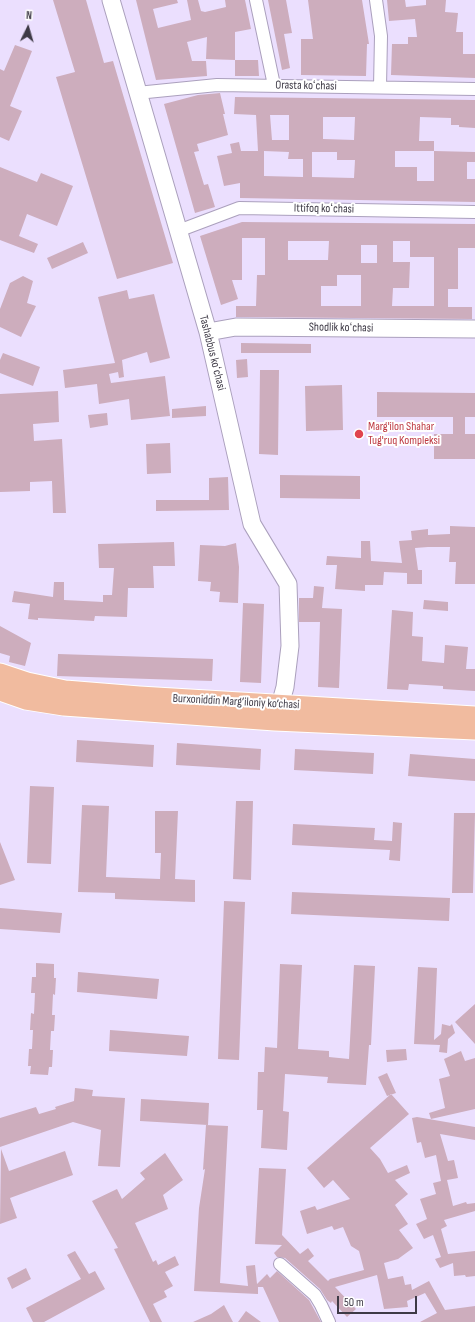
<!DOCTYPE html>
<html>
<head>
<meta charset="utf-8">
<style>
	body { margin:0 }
	#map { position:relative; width:475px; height:1322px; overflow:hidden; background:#ebdffe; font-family:"Sofia Sans Condensed",sans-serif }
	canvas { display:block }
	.north { position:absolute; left:8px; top:8px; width:40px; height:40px; -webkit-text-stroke:3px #fff; paint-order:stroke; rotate:5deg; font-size:11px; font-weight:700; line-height:16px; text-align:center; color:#3e3a46 }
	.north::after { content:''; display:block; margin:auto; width:14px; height:18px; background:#3e3a46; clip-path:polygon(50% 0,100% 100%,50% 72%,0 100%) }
	.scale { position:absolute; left:337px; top:1296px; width:80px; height:18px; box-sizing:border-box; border:2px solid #3e3a46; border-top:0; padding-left:5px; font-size:12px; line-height:14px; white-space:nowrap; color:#3e3a46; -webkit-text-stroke:3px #fff; paint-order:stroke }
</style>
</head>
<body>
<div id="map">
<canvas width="475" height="1322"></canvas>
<div class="north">N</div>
<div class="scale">50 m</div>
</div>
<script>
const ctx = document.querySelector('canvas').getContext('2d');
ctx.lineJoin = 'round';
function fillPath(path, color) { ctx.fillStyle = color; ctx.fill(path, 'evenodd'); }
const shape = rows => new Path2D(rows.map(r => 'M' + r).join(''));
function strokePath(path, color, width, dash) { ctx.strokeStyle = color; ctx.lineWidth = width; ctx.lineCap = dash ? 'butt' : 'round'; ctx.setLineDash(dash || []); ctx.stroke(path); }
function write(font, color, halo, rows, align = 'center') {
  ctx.font = font + ' "Sofia Sans Condensed",sans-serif'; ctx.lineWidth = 4; ctx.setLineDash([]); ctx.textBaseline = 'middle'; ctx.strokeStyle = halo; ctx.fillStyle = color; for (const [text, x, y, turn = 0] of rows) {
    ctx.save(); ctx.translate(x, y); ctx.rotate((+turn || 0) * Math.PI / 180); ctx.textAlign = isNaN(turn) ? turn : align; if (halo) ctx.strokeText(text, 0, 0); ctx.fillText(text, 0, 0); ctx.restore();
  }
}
const building = shape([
	[53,0,86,0,104,63,113,61,173,263,117,279,56,77,75,72],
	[136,0,177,0,178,3,153,9,158,28,191,20,187,0,198,0,201,11,205,12,226,7,225,0,245,0,251,29,235,32,235,60,206,59,207,37,187,42,192,61,206,61,207,76,156,80],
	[268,0,286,0,292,33,284,34,290,68,282,70],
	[308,0,362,0,369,44,367,44,366,76,301,75,301,39,313,39],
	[387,0,405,0,406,7,426,5,426,0,446,0,445,12,458,13,456,32,463,32,463,54,475,54,475,78,391,75,392,44,408,44,408,37,417,37,415,19,389,21],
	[15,45,32,51,10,106,22,111,9,141,0,137,0,69,4,71],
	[235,60,258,60,259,76,235,76],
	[220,93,225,114,223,114,228,135,197,144,199,151,194,152,204,185,208,184,215,207,195,213,164,104,198,95],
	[235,97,475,100,475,128,459,127,459,125,451,125,451,118,420,117,419,141,434,141,434,151,475,152,475,162,467,162,467,179,475,179,475,202,240,198,240,183,224,186,217,156,232,153,230,144,239,142,241,151,258,151,256,115,234,114],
	[270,115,289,115,289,140,272,140],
	[323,117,355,117,354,140,323,139],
	[264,151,289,152,288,159,303,159,303,177,264,176],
	[395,151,434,151,434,181,417,181,417,167,395,167],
	[312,152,337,152,337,160,355,160,354,178,312,177],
	[0,167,37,182,41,173,73,186,57,226,27,214,19,236,38,244,34,253,0,240],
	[242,222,475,224,475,248,458,248,458,289,448,289,448,307,472,307,472,319,236,317,236,306,256,306,257,275,265,275,265,238,242,238,242,280,232,280,238,299,221,305,200,236],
	[288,241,329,241,328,260,288,260],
	[393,241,410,241,410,257,434,257,434,306,392,306,393,288,409,288,410,262,393,262],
	[361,245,377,245,377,263,361,263],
	[337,275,361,275,361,306,321,306,321,286,337,286],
	[83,242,88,253,52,269,47,258],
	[23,276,33,281,27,303,36,306,21,337,0,327,0,309,10,283],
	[127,290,129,299,154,294,170,358,150,363,147,352,122,360,124,377,119,378,118,372,109,374,111,383,165,376,170,416,131,420,129,399,99,404,97,384,65,388,63,370,115,363,98,297],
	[241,343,311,344,311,353,241,353],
	[3,353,40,367,33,386,0,373,0,360],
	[247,359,248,377,237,378,236,360],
	[260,370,279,370,278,455,259,454],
	[342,385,343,430,306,431,305,386],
	[58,391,59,422,33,424,34,441,62,439,66,513,53,513,52,481,30,482,30,491,0,492,0,394],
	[377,392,475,393,475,417,465,417,465,434,475,434,475,459,434,459,434,434,453,434,453,417,377,417],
	[206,406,206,416,172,418,172,409],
	[107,413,108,425,90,428,88,415],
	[170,443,171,473,147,474,146,444],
	[280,475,360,476,360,499,280,498],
	[228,477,229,510,156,511,156,500,209,500,209,478],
	[450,526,475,527,475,584,455,584,456,562,449,562,450,547,428,547,415,548,418,570,422,570,422,584,407,584,407,573,384,572,383,585,365,585,365,591,335,589,337,565,326,565,327,556,361,558,361,541,370,541,371,561,402,563,399,541,412,540,411,531,428,529,428,535,450,534],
	[174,542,175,566,153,566,154,588,128,588,127,617,95,616,94,621,38,618,38,620,28,619,30,604,12,602,14,591,53,597,54,582,64,582,64,600,103,602,103,595,112,595,114,568,99,568,98,544],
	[236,543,239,567,238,603,219,602,220,592,210,591,211,582,198,581,200,545,225,546],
	[314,586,324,587,322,608,342,609,339,688,318,687,320,622,299,622,299,598,313,598],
	[424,600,448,602,448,611,423,609],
	[243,603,264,604,261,683,240,682],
	[392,610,413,612,412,636,423,637,422,661,444,663,445,645,468,647,466,669,475,669,475,691,443,689,443,686,409,684,408,690,387,689],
	[0,626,31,643,25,666,9,662,10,656,0,653],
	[58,654,213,659,212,681,57,676],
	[77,740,154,745,153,767,76,762],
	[177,743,261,749,260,770,176,765],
	[295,749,374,753,373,774,294,770],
	[410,754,475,759,475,781,408,776],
	[30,786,54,787,51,864,27,863],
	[236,801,253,801,251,880,233,879],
	[82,805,109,806,106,877,160,879,161,853,155,853,155,811,178,811,175,879,195,880,195,902,115,899,115,893,78,892],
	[454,813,475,813,473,893,452,893],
	[393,822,402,823,400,861,389,860,390,850,292,845,293,824,375,828,374,840,392,841],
	[0,842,15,880,0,885],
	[292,892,450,898,449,921,291,914],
	[224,901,245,902,239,1060,218,1059],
	[0,908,62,913,60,933,0,929],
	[36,963,54,964,54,978,56,978,55,995,53,994,52,1015,55,1015,54,1031,51,1031,50,1050,53,1050,52,1067,49,1067,48,1075,30,1074,31,1066,28,1066,29,1049,32,1049,33,1030,30,1030,31,1013,34,1014,35,993,31,993,32,977,36,977],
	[280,964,302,965,298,1049,329,1051,329,1057,349,1059,354,965,375,966,371,1045,369,1045,366,1085,327,1083,328,1077,285,1074,283,1111,289,1112,287,1150,261,1148,263,1110,257,1110,258,1072,264,1072,265,1047,277,1048],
	[418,967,437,968,434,1040,441,1034,442,1024,450,1026,452,1024,455,1033,448,1039,447,1053,439,1052,440,1045,414,1044],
	[78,972,159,979,157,999,77,992],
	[475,1004,475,1044,455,1022],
	[110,1030,189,1036,187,1056,109,1051],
	[406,1049,407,1060,387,1062,386,1050],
	[461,1051,465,1061,475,1058,475,1109,431,1119,429,1113,445,1108,439,1079,450,1076,444,1059],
	[387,1073,396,1093,387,1096,378,1077],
	[75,1088,93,1090,92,1096,125,1098,120,1167,98,1166,101,1130,73,1122,0,1147,0,1118,36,1107,39,1114,56,1109,55,1107,74,1101],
	[391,1094,409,1114,370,1148,380,1159,388,1173,407,1165,410,1173,395,1180,408,1194,395,1205,408,1224,399,1230,413,1248,398,1259,384,1263,388,1279,403,1276,405,1285,411,1284,412,1290,429,1281,445,1310,475,1306,475,1322,420,1322,437,1313,425,1293,407,1301,408,1307,384,1309,377,1275,335,1287,356,1309,347,1317,332,1301,331,1303,327,1300,320,1289,285,1258,277,1257,274,1253,282,1245,255,1244,259,1168,286,1169,282,1235,300,1254,308,1248,314,1256,308,1261,328,1281,330,1279,364,1270,359,1251,351,1246,343,1227,334,1230,332,1226,307,1234,300,1211,315,1206,317,1210,350,1199,333,1180,324,1188,307,1168],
	[141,1099,209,1103,208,1125,140,1121],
	[417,1117,475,1127,475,1140,440,1134,448,1161,454,1160,458,1178,447,1180,453,1206,466,1202,467,1204,475,1203,475,1211,444,1220,447,1226,441,1229,448,1254,475,1251,475,1276,466,1277,465,1275,454,1276,453,1263,440,1268,435,1259,441,1257,433,1235,424,1239,416,1224,427,1219,420,1199,436,1194,433,1183,441,1181,436,1155,425,1158,421,1142,417,1143,412,1118],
	[206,1125,228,1126,220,1283,248,1286,246,1266,255,1265,257,1284,267,1274,270,1278,277,1271,309,1300,321,1322,279,1322,263,1287,258,1287,258,1294,194,1291,199,1208,205,1169,203,1170],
	[1,1149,9,1171,65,1151,73,1175,10,1198,17,1218,0,1224],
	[165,1153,183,1180,163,1195,168,1209,135,1223,153,1262,156,1260,158,1265,175,1256,179,1265,165,1272,173,1286,164,1291,167,1297,153,1304,162,1322,150,1322,114,1249,118,1248,92,1201,117,1189,122,1199,145,1179,140,1173],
	[75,1251,89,1274,95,1271,105,1289,44,1322,33,1322,26,1308,81,1279,67,1255],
	[26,1268,31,1279,12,1289,7,1278],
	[224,1305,233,1322,193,1322,211,1314],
	[246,1311,261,1322,238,1322]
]);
const street = shape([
	[256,0,274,85],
	[376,0,381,36,380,87],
	[137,93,217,85,475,89],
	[178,231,239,208,475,212],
	[280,1264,315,1295,321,1305,329,1322]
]);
const secondary = shape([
	[111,0,208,332,252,524,288,584,290,646,285,687,280,705],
	[208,332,236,327,475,329]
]);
const primary = shape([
	[0,673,27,682,65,690,139,696,475,716],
	[0,691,26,700,64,706,275,721,475,730]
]);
const markers = [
	[359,434,5,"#e0444e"]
];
const streetNames = [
	["Orasta koʻchasi",306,86,1],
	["Ittifoq koʻchasi",324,209,1],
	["Shodlik koʻchasi",341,328,1],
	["Tashabbus koʻchasi",212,353,76],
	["Burxoniddin Marg’iloniy ko’chasi",236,702,3]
];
const healthNames = [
	["Marg'ilon Shahar",368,427],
	["Tug'ruq Kompleksi",368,441]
];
fillPath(building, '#cdadbd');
strokePath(street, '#aba0bd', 14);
strokePath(secondary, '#aba0bd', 19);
strokePath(primary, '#fff', 21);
strokePath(street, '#fff', 12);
strokePath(secondary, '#fff', 17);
strokePath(primary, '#f1bb9f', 19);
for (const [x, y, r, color] of markers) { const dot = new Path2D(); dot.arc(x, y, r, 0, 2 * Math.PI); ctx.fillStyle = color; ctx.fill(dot); strokePath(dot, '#fff', 1.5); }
write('12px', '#3e3a46', '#fff', streetNames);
write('12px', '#be3a42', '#fff', healthNames, 'left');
</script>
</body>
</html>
